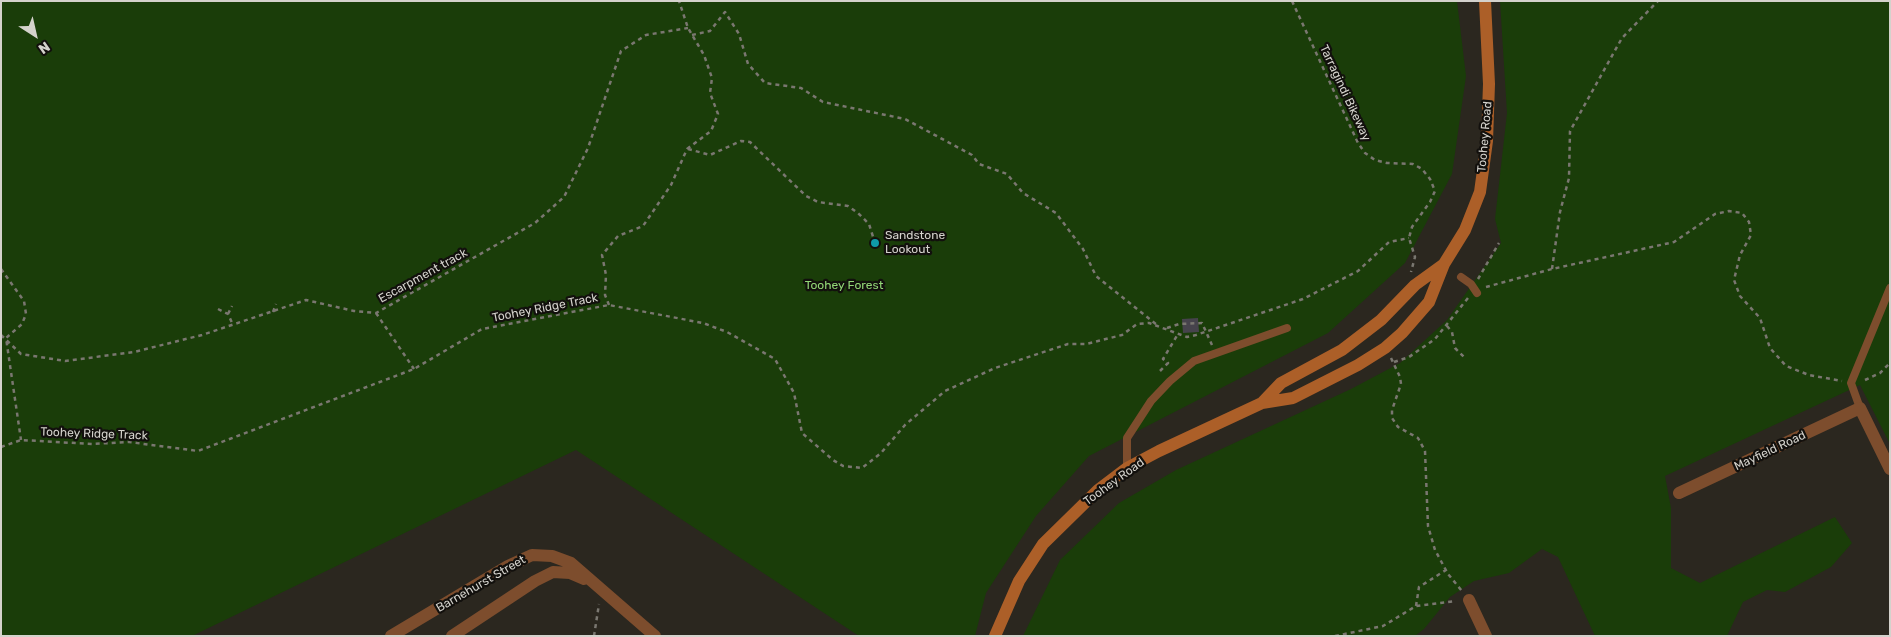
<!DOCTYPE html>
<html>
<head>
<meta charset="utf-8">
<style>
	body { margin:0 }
	#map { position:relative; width:1891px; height:637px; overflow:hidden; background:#2b271f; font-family:Rubik,sans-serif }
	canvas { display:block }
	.frame { position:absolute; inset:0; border:2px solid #d4d2cc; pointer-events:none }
	.north { position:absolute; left:10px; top:10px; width:50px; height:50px; -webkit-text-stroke:4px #12100d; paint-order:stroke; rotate:145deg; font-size:14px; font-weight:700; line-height:20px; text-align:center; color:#d4d2cc }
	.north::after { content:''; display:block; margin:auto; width:18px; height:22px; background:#d4d2cc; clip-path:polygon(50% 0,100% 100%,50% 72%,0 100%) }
</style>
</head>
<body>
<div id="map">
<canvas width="1891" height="637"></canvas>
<div class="frame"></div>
<div class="north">N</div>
</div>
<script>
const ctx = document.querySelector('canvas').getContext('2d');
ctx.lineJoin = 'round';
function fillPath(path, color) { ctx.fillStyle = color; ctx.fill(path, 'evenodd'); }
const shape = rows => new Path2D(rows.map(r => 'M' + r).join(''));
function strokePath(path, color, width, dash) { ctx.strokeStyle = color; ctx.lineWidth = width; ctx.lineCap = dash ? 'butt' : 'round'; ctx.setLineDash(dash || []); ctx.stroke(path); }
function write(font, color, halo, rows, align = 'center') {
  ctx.font = font + ' Rubik,sans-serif'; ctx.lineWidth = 4.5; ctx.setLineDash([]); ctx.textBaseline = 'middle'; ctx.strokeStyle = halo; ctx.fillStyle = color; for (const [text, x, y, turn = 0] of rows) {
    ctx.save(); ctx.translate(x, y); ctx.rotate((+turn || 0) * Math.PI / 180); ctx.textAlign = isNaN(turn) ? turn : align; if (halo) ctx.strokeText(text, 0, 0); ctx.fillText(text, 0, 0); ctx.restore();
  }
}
const green = shape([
	[1,1,1457,1,1466,76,1452,174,1405,263,1328,333,1089,456,1036,516,986,593,975,636,859,636,576,450,192,636,1,636],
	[1500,1,1890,1,1890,444,1860,385,1665,476,1671,508,1671,568,1700,583,1835,517,1852,543,1831,567,1785,592,1767,590,1743,602,1727,636,1595,636,1558,557,1542,549,1509,573,1474,581,1450,597,1424,629,1415,636,1023,636,1060,560,1119,503,1176,470,1351,389,1400,363,1447,320,1501,243,1495,219,1507,113]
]);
const building = shape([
	[1198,318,1199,332,1183,333,1182,319]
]);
const path = shape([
	[1292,1,1358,143,1365,153,1375,160,1387,163,1413,164,1422,169,1430,179,1435,191,1430,202,1412,227,1409,238,1415,257,1411,272],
	[692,35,710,31,725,12,739,34,748,64,765,83,801,88,823,102,905,119,972,155,979,164,1007,174,1023,193,1056,213,1083,249,1096,276,1157,325],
	[688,149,710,155,741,141,750,142,806,196,818,202,848,206,858,213,869,224,875,243],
	[1,269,24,301,26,314,22,324,6,338,21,440],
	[1552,269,1560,212,1569,178,1570,131,1622,38,1658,1],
	[1478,279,1499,243],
	[1486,287,1552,269,1674,242,1715,214,1729,211,1742,213,1749,222,1751,235,1740,255,1734,280,1740,296,1760,318,1770,348,1786,366,1809,375,1842,381],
	[609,305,605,295,606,275,602,255,618,236,643,226,671,185,687,149,711,131,718,114,710,93,712,78,704,55,688,28,679,1],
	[218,309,228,314,233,325],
	[273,312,276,304],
	[376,313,414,369],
	[228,314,232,306],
	[1447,326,1452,332,1455,348,1464,357],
	[1167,328,1179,324,1202,323,1212,345],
	[1,335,21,354,65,361,134,352,202,335,306,300,354,311,376,313,535,223,564,197,588,148,621,51,646,35,688,28],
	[1391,358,1400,377,1401,384,1392,410,1392,418,1398,427,1418,438,1425,451,1428,526,1435,550,1448,574,1462,591],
	[1394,362,1409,357,1435,339,1468,298],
	[1160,371,1168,363,1163,359,1178,334],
	[1865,380,1880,373,1890,363],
	[1,447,21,440,92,444,129,442,198,451,414,369,482,329,609,305,703,323,727,332,775,359,794,393,802,433,833,460,843,466,862,468,881,453,905,425,945,391,995,368,1068,344,1086,344,1122,335,1137,324,1149,323,1187,337,1196,335,1303,299,1358,271,1389,242,1409,238],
	[1416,606,1419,587,1446,570],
	[594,636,599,604],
	[1335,636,1383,626,1416,606,1456,601]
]);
const service = shape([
	[1461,277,1471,284,1477,293],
	[1860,408,1851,383,1890,288],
	[1127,468,1127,438,1151,401,1170,381,1194,361,1287,328]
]);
const minor = shape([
	[1679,493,1860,408,1890,469],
	[1469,600,1486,636],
	[391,636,508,566,532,555,552,556,571,563,655,636],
	[452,636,535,581,553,572,570,573,584,579]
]);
const secondary = shape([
	[1262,403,1281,383,1342,350,1381,320,1415,285,1444,264],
	[995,636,1019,581,1043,544,1098,490,1127,468,1159,451,1262,403,1293,398,1358,365,1385,348,1402,333,1429,302,1444,264,1465,230,1480,192,1487,141,1489,84,1485,1]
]);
const markers = [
	[875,243,5,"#0f9aa8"]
];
const streetNames = [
	["Tarragindi Bikeway",1345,93,65],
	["Toohey Road",1485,137,-85],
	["Escarpment track",423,276,-29],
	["Toohey Ridge Track",545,308,-11],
	["Toohey Ridge Track",94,434,2],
	["Mayfield Road",1770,451,-25],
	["Toohey Road",1114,482,-36],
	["Barnehurst Street",481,584,-30]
];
const poiNames = [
	["Sandstone",885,236],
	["Lookout",885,250]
];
const parkNames = [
	["Toohey Forest",844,286]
];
fillPath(green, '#1a3d09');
fillPath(building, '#46434c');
strokePath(path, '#7a7770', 2.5, [4, 4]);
strokePath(service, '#7d4d2d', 8);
strokePath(minor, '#7d4d2d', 12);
strokePath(secondary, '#ac5f28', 12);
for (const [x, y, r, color] of markers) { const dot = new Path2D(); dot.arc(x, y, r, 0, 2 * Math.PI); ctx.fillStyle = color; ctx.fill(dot); strokePath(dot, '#12100d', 2); }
write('12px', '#d4d2cc', '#12100d', streetNames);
write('12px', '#d4d2cc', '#12100d', poiNames, 'left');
write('12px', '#92d776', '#12100d', parkNames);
</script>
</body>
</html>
